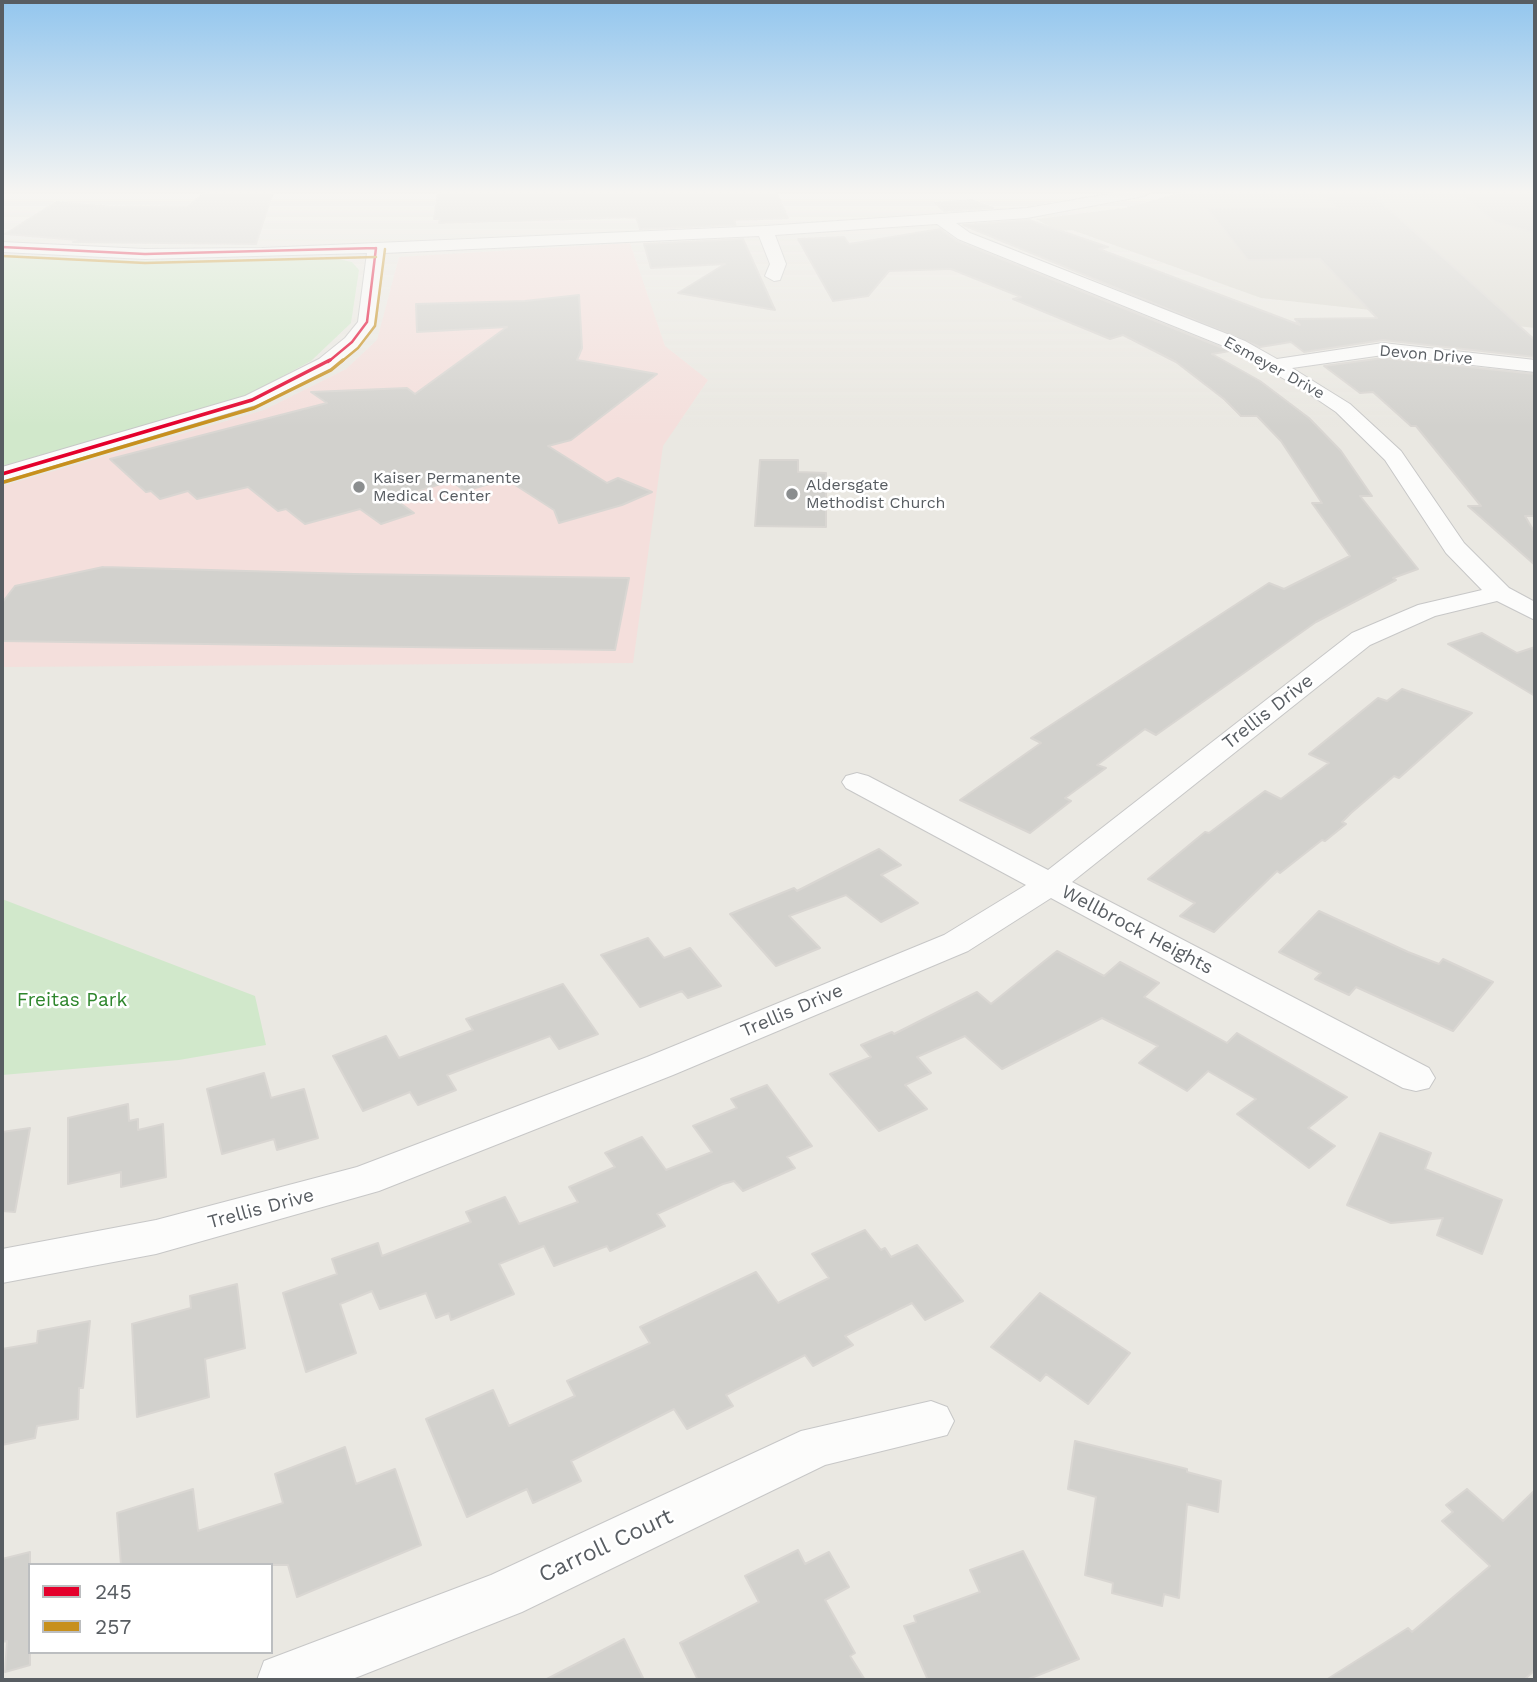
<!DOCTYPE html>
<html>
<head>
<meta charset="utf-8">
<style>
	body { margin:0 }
	#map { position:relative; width:1537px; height:1682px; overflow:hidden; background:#eae8e2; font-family:"Work Sans",sans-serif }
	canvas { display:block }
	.frame { position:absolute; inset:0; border:4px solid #585d62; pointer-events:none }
	.legend { position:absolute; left:28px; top:1563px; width:245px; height:91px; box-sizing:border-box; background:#fff; border:2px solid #bcbec0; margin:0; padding:9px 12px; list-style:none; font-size:21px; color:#585d62 }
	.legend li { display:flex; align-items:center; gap:14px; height:35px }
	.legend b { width:35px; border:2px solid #bcbec0 }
</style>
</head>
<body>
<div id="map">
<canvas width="1537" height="1682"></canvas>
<div class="frame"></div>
<ul class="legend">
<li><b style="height:9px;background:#e4002b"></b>245</li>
<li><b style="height:9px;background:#c7901d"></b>257</li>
</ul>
</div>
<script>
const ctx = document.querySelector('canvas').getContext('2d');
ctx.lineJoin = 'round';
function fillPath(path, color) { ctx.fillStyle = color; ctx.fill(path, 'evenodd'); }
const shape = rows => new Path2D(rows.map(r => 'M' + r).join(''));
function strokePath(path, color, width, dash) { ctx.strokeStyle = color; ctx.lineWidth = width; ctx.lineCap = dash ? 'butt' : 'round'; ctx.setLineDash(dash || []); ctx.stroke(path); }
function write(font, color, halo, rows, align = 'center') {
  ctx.font = font + ' "Work Sans",sans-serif'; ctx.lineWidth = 5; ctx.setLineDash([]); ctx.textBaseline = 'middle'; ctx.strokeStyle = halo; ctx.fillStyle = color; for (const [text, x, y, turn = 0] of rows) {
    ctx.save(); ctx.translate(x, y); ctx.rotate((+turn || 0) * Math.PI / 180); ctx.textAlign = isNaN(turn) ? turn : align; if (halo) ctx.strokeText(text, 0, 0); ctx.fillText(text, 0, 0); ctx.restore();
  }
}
const education = shape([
	[1184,192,1535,192,1535,328,1261,298,1072,230,1058,231,1036,219,1124,208]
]);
const medical = shape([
	[630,243,665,346,708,380,663,446,633,663,2,667,2,486,264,410,346,369,377,340,399,257]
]);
const green = shape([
	[2,255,140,261,334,258,352,262,359,270,351,323,311,361,240,399,2,466],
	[2,899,255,996,266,1045,179,1060,2,1075]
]);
const building = shape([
	[206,192,273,192,256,244,73,242,77,240,5,234,56,202,115,207,188,206,206,192],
	[438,192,776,192,788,218,734,220,736,225,640,229,636,217,439,223,440,219,434,219,438,192],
	[1457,192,1535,192,1535,233,1495,222,1457,192],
	[1321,193,1371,193,1535,340,1535,357,1383,340,1304,352,1291,342,1260,347,963,225,1029,220,1108,247,1099,249,1300,325,1295,319,1377,318,1320,259,1248,260,1207,208,1335,207,1321,193],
	[971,200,993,208,944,211,935,203,971,200],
	[940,229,957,241,1230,351,1212,354,1260,381,1309,418,1341,451,1372,496,1360,496,1418,569,1393,578,1396,580,1316,622,1156,735,1145,729,1097,765,1106,768,1065,798,1071,801,1030,833,960,800,1041,743,1031,738,1269,583,1284,589,1350,556,1312,503,1322,503,1281,441,1257,416,1241,416,1224,399,1176,362,1123,335,1110,339,1013,299,1021,297,951,269,889,271,868,296,833,301,798,239,844,237,849,244,940,229],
	[743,239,775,310,678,293,725,264,651,268,644,244,743,239],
	[579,295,582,348,577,360,657,374,571,440,548,446,607,483,618,478,652,492,622,505,559,523,554,510,506,479,465,491,451,481,393,498,414,513,381,524,360,509,305,524,286,509,278,511,248,487,197,499,188,491,160,499,151,491,146,492,110,459,327,403,311,392,407,388,415,394,507,327,417,332,416,304,525,301,579,295],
	[1383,358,1535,374,1535,516,1525,516,1535,533,1535,565,1468,506,1481,506,1416,426,1411,426,1373,392,1360,393,1324,366,1383,358],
	[760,460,798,460,798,472,826,473,826,527,755,526,760,460],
	[103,567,354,574,629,578,615,650,2,641,2,603,15,586,103,567],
	[1482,633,1517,653,1535,647,1535,696,1448,644,1482,633],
	[1402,689,1472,713,1399,778,1394,776,1351,813,1342,822,1346,824,1325,841,1322,840,1280,873,1277,871,1214,932,1180,916,1195,903,1148,879,1205,832,1209,833,1265,791,1281,799,1329,763,1309,754,1378,698,1387,701,1402,689],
	[879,849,901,865,881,875,918,903,881,922,846,895,789,916,820,948,776,966,730,914,794,888,797,891,879,849],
	[1319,911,1408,952,1439,964,1443,959,1493,982,1453,1031,1356,987,1349,995,1315,979,1321,973,1279,952,1319,911],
	[648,938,664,958,690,948,721,986,688,998,682,991,640,1007,601,955,648,938],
	[1057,951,1104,976,1120,962,1159,983,1144,997,1227,1043,1237,1033,1347,1097,1308,1128,1335,1146,1309,1168,1237,1114,1256,1099,1208,1071,1187,1091,1139,1063,1158,1046,1102,1018,1002,1069,965,1036,917,1057,931,1073,905,1085,927,1109,879,1131,830,1074,871,1057,861,1045,892,1032,894,1034,977,992,991,1004,1057,951],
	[563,984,598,1034,559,1049,550,1036,447,1075,456,1090,418,1105,410,1092,363,1111,333,1056,386,1036,399,1058,473,1030,466,1019,563,984],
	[264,1073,271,1098,304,1089,318,1138,277,1150,274,1139,222,1154,207,1089,264,1073],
	[767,1085,812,1146,787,1157,795,1168,743,1191,734,1181,723,1184,657,1214,665,1226,610,1251,607,1246,554,1266,544,1246,499,1264,514,1294,451,1320,449,1313,436,1318,426,1293,380,1309,372,1291,340,1304,356,1353,306,1372,283,1293,337,1274,332,1259,378,1243,382,1256,471,1222,466,1212,505,1197,519,1224,578,1202,569,1187,615,1167,605,1153,642,1137,666,1170,712,1152,693,1126,737,1108,731,1099,767,1085],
	[128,1104,129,1121,138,1119,138,1130,163,1124,166,1177,121,1187,121,1172,68,1184,68,1118,128,1104],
	[30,1128,15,1212,2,1211,2,1132,30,1128],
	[1380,1133,1431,1153,1425,1169,1502,1200,1482,1254,1437,1235,1443,1218,1391,1223,1347,1205,1380,1133],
	[865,1230,881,1250,885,1248,891,1257,917,1245,963,1301,925,1320,912,1303,845,1336,853,1345,813,1366,805,1355,726,1395,733,1406,687,1429,674,1409,571,1461,581,1481,533,1503,527,1489,467,1517,426,1419,493,1390,509,1426,575,1396,567,1381,650,1343,640,1327,756,1272,778,1303,829,1278,812,1254,865,1230],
	[237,1284,245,1348,205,1359,209,1397,137,1417,132,1324,191,1308,190,1296,237,1284],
	[1040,1293,1130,1353,1088,1404,1046,1374,1040,1381,991,1347,1040,1293],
	[90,1321,83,1388,79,1388,78,1419,37,1426,35,1438,2,1445,2,1349,37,1343,38,1331,90,1321],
	[1075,1441,1187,1469,1187,1472,1221,1481,1218,1512,1187,1504,1179,1598,1164,1594,1162,1606,1112,1593,1113,1583,1085,1575,1096,1497,1068,1489,1075,1441],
	[345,1447,356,1484,395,1469,421,1545,297,1597,288,1565,121,1565,117,1513,193,1489,198,1531,283,1503,275,1474,345,1447],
	[1467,1489,1503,1521,1535,1490,1535,1670,1524,1680,1326,1680,1408,1628,1412,1632,1490,1566,1442,1521,1453,1512,1446,1505,1467,1489],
	[798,1550,805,1564,829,1552,849,1587,825,1600,855,1653,850,1656,865,1680,698,1680,680,1643,759,1602,745,1576,798,1550],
	[1023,1551,1079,1659,1026,1680,928,1680,904,1626,916,1622,914,1616,980,1592,970,1570,1023,1551],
	[30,1552,30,1665,5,1672,7,1641,2,1642,2,1559,30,1552],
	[624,1639,644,1680,545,1680,624,1639]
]);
const minor = shape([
	[1120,192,1151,192,1144,196,1027,218,956,223,970,233,1245,341,1277,359,1383,343,1535,360,1535,372,1383,355,1292,368,1350,404,1401,451,1464,543,1509,588,1535,602,1535,620,1497,601,1435,616,1370,645,1072,882,1429,1068,1435,1078,1429,1088,1416,1091,1403,1088,1051,898,968,951,673,1075,379,1191,156,1254,2,1283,2,1249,156,1220,357,1167,647,1057,944,935,1026,885,846,788,842,782,846,776,857,773,868,776,1048,870,1352,633,1418,605,1482,590,1446,553,1385,460,1336,412,1302,389,1231,349,958,239,937,224,775,235,786,264,780,280,774,281,765,276,770,264,759,236,384,253,376,322,359,346,333,367,259,404,2,481,2,467,245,396,319,359,345,338,358,322,367,253,145,259,2,252,2,242,145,249,262,248,765,226,1027,208,1120,192],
	[931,1401,947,1407,954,1421,947,1435,825,1465,522,1612,350,1680,257,1680,264,1661,491,1575,801,1431,931,1401]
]);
const bus1Far1 = shape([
	[2,247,145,254,376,248],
	[328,362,352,342,367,322,376,248]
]);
const bus1 = shape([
	[2,474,252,400,330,360]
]);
const bus2Far1 = shape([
	[2,256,145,263,376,257],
	[341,362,358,348,375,326,385,249]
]);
const bus2 = shape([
	[4,482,254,408,331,370,343,360]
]);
const markers = [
	[359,487,7,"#8b8e8f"],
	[792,494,7,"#8b8e8f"]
];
const farStreetnames = [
	["Devon Drive",1426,355,5],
	["Esmeyer Drive",1274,368,29]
];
const farPoinames = [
	["Kaiser Permanente",373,478],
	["Medical Center",373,496],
	["Aldersgate",806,485],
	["Methodist Church",806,503]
];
const streetNames = [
	["Trellis Drive",1268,712,-38],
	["Wellbrock Heights",1137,930,28],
	["Trellis Drive",792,1011,-23],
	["Trellis Drive",261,1209,-15]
];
const parkNames = [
	["Freitas Park",72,1000]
];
const nearStreetnames = [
	["Carroll Court",606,1546,-25]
];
fillPath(education, '#dcdad2');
fillPath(medical, '#f4dfdc');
fillPath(green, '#d1e8cb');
fillPath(building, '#d2d1cd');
strokePath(building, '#d9d6d2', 2);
strokePath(minor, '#c7c7c7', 2);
fillPath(minor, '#fcfcfb');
strokePath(bus1Far1, '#e4002b', 2.5);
strokePath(bus1, '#e4002b', 3.5);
strokePath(bus2Far1, '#c7901d', 2.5);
strokePath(bus2, '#c7901d', 3.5);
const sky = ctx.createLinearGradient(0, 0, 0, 427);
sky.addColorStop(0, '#93c6ee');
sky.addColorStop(0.45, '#f6f5f2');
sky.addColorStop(1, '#f6f5f200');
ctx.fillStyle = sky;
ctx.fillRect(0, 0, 1537, 427);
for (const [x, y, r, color] of markers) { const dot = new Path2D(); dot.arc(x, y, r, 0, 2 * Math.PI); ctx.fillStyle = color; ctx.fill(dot); strokePath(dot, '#fff', 2.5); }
write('16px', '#585d62', '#fff', farStreetnames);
write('16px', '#585d62', '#fff', farPoinames, 'left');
write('19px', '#585d62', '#fff', streetNames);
write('19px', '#2e862c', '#fff', parkNames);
write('23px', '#585d62', '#fff', nearStreetnames);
</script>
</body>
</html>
